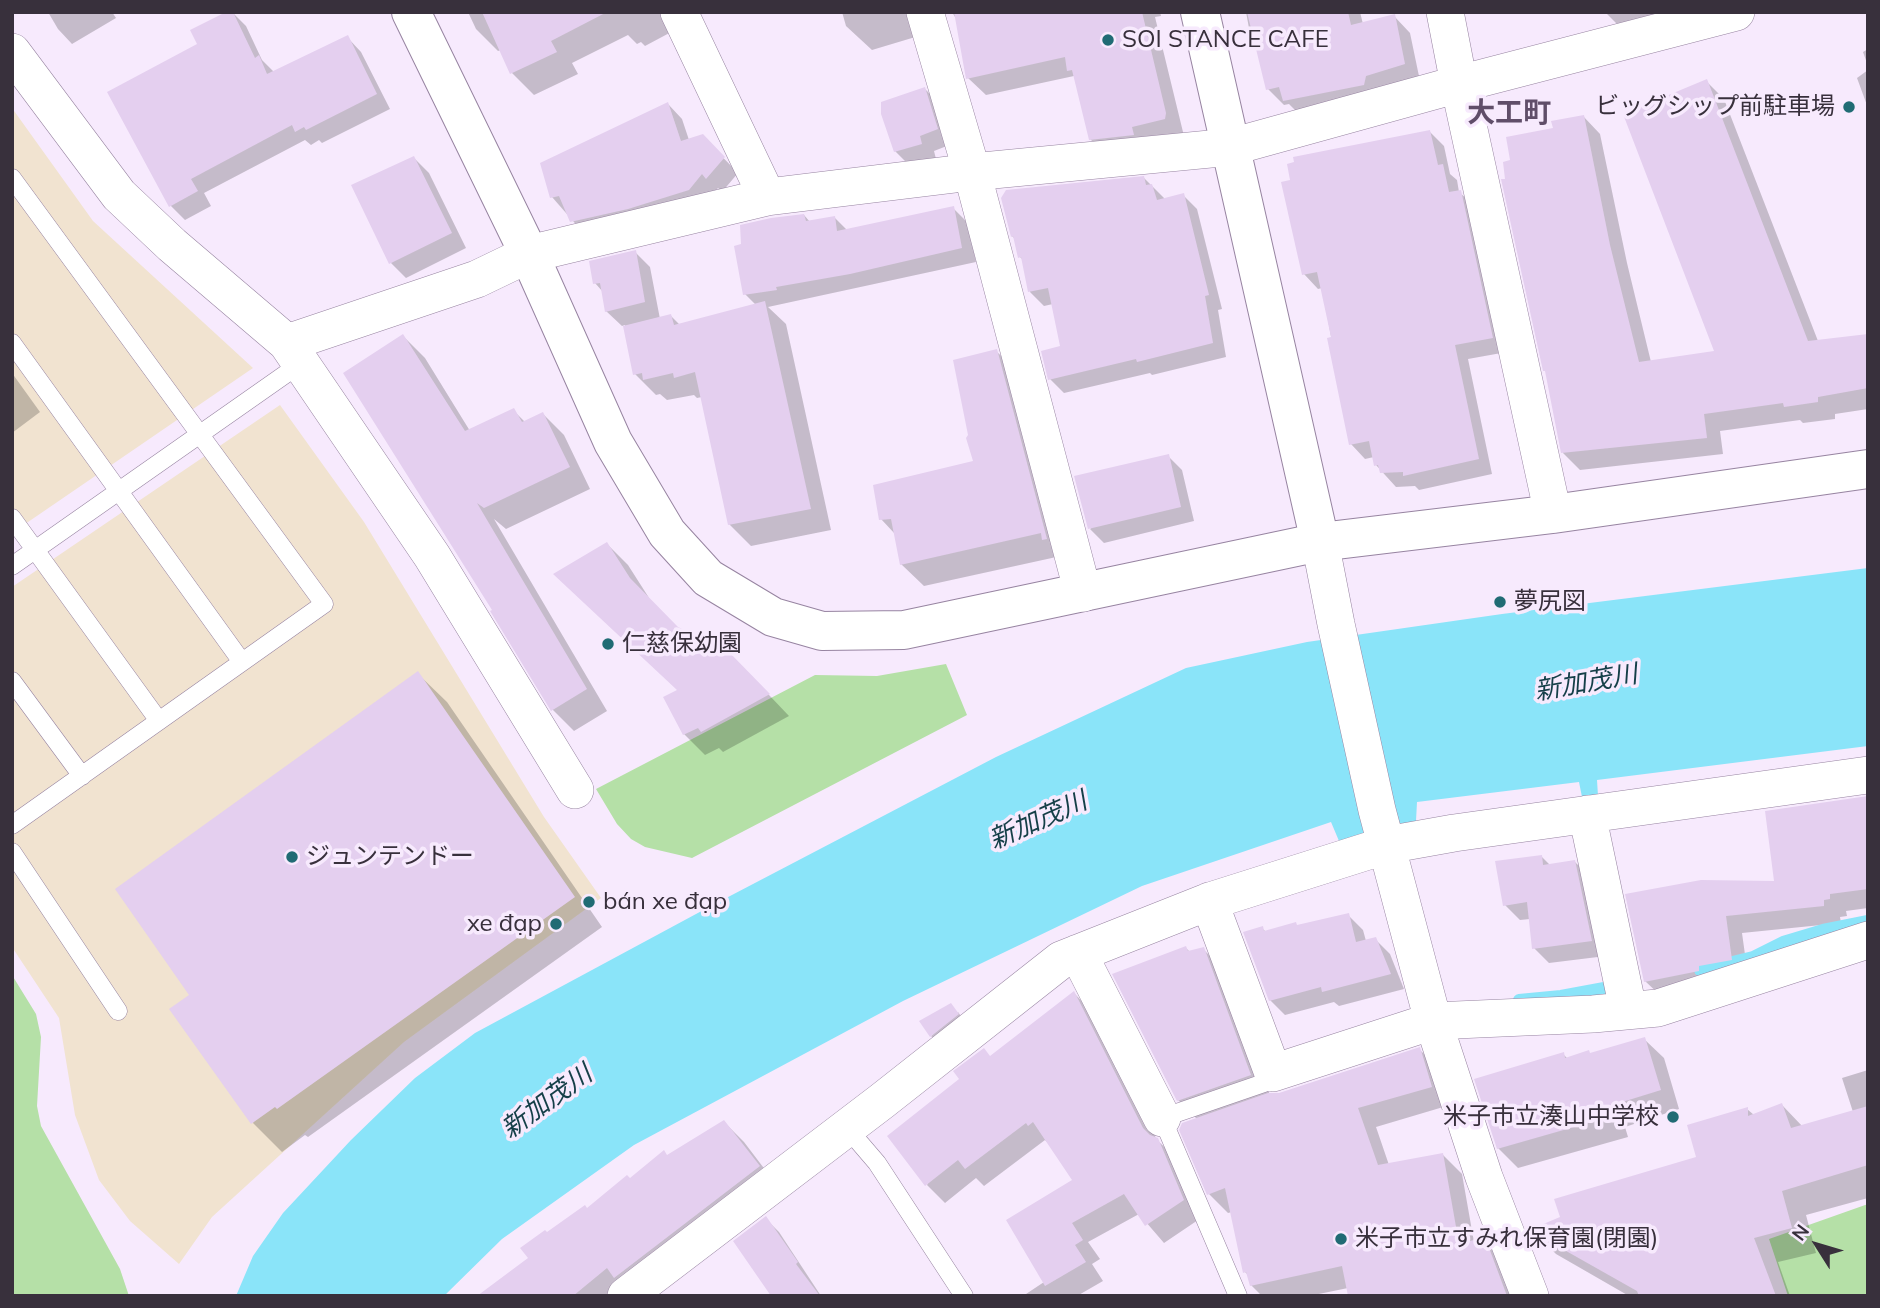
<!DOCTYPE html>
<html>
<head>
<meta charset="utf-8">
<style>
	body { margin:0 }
	#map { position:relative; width:1880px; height:1308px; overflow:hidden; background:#f7eafd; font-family:Mulish,sans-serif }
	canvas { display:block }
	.frame { position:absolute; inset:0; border:14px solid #38303c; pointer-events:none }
	.north { position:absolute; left:1782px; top:1210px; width:70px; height:70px; -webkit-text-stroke:5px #f7eafd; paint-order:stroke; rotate:307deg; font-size:19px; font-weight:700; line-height:28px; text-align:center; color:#38303c }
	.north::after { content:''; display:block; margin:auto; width:24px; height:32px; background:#38303c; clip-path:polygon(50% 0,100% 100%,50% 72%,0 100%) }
</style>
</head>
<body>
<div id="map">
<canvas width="1880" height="1308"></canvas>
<div class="frame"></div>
<div class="north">N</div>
</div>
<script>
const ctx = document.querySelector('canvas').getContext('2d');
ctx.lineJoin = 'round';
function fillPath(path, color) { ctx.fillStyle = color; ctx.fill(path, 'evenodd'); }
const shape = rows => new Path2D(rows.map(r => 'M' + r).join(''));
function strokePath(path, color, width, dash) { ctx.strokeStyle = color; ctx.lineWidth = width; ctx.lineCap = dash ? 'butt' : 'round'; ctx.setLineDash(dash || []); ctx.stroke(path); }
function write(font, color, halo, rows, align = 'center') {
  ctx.font = font + ' Mulish,"Noto Sans JP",sans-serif'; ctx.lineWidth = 7; ctx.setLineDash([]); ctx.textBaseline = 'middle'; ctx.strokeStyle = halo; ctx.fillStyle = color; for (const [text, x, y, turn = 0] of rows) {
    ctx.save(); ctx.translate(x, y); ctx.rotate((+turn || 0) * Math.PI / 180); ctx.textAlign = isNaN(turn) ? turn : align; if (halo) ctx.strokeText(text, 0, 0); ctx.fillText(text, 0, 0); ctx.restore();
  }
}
const commercial = shape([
	[12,108,93,221,253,368,12,533],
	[280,405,364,522,544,817,601,898,404,1042,212,1217,179,1264,130,1221,99,1180,75,1115,59,1018,12,947,12,587]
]);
const green = shape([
	[946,664,967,715,692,858,645,847,631,839,617,824,596,789,815,675,877,676],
	[12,975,36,1014,41,1037,37,1106,41,1126,120,1269,129,1296,12,1296],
	[1868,1204,1868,1296,1788,1296,1769,1239]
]);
const water = shape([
	[1868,568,1868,746,1597,780,1598,796,1582,797,1579,782,1417,802,1416,821,1339,841,1331,822,1142,886,903,1001,634,1145,502,1239,444,1296,236,1296,253,1256,283,1213,351,1140,415,1078,475,1033,709,907,996,757,1186,668,1307,642,1502,614]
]);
const shadow = shape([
	[48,12,112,12,116,18,72,44,58,29],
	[232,12,246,26,262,60,274,72,347,37,361,52,390,109,322,143,319,140,311,145,305,140,204,193,211,206,185,220,171,206,110,92,199,45],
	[468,12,666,12,675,30,645,46,641,42,637,44,628,35,572,63,578,74,534,95,512,73,501,50,498,51,476,29],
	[842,12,931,12,922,35,872,50,846,26],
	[952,12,1160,12,1161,16,1155,17,1183,132,1182,136,1108,156,1090,139,1074,76,986,95,968,78,958,22],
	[1246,12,1360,12,1363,24,1394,16,1410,33,1420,81,1301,116,1289,104,1284,105,1268,89,1257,45,1251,39],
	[1605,12,1698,12,1625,32],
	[1868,49,1868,66,1863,52],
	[1868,70,1868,108,1857,78],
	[1707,82,1724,99,1818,341,1868,336,1868,409,1835,414,1835,419,1803,423,1800,420,1720,431,1723,454,1580,470,1563,453,1507,180,1512,162,1555,129,1583,116,1600,134,1627,263,1651,362,1716,352],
	[925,89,940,104,952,144,934,151,936,159,910,166,895,151],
	[668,104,682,119,689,140,702,136,738,173,722,192,718,188,704,204,587,237,552,197],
	[1429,131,1444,146,1450,174,1457,180,1459,192,1475,206,1507,352,1468,359,1492,474,1419,490,1415,486,1396,487,1376,465,1374,457,1365,459,1351,444,1322,288,1318,289,1304,274],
	[414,158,429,173,466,248,406,278,391,263],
	[1144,178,1165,199,1183,195,1197,209,1222,309,1218,310,1226,357,1152,375,1150,373,1064,393,1050,379,1062,348,1053,304,1044,306,1030,292,1024,261,1020,257,1015,239,1012,236],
	[953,208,968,223,976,262,768,307,786,324,831,530,751,546,729,524,702,397,697,398,694,395,667,400,660,394,656,395,635,374,625,325,622,326,606,311,603,292,595,283,635,252,650,267,660,319,671,316,680,325,756,305,745,294,804,215,810,222,834,217,847,230],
	[403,336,425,358,470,431,513,410,525,422,543,414,564,435,590,489,506,529,494,519,607,711,574,731,552,709],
	[996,351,1019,373,1061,556,924,586,901,564,895,534,881,519,975,463],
	[12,373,40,412,12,433],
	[1168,456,1182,470,1194,521,1104,543,1090,529],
	[607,544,628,565,651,601,678,630,751,676,789,716,723,752,719,748,705,755,684,734,679,691],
	[417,673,447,702,602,927,308,1137,305,1135,282,1152,253,1123],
	[1868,798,1868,908,1846,911,1847,916,1840,917,1841,923,1742,933,1748,976,1663,998,1645,981,1627,895,1776,882],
	[1541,856,1551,866,1575,862,1590,877,1606,956,1549,963,1534,948,1530,919,1520,920,1505,905],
	[1348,915,1363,930,1366,941,1375,939,1390,954,1404,989,1339,1006,1334,1002,1285,1015,1270,1000,1262,928,1266,932],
	[1186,948,1190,952,1203,949,1223,969,1270,1095,1280,1095,1419,1049,1438,1068,1450,1105,1376,1127,1389,1165,1443,1155,1462,1174,1474,1242,1484,1239,1503,1258,1518,1296,1350,1296,1348,1288,1309,1296,1262,1296,1251,1285,1249,1276,1245,1272,1232,1212,1228,1213,1209,1194,1198,1120,1178,1100],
	[1074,993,1091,1011,1157,1140,1176,1158,1201,1218,1164,1243,1139,1214,1088,1242,1100,1259,1092,1264,1103,1281,1077,1296,1023,1296,1044,1282,1075,1180,1048,1143,1045,1140,984,1186,976,1178,945,1203,927,1185,991,1058],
	[958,1012,965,1022,938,1043,931,1036],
	[1644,1039,1664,1058,1679,1109,1625,1127,1628,1137,1518,1168,1498,1148,1563,1054,1568,1059,1591,1055],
	[1868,1070,1868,1198,1806,1215,1816,1253,1778,1262,1790,1296,1629,1296,1556,1254,1532,1230,1698,1158,1747,1109,1754,1115,1782,1105,1803,1127,1853,1112,1842,1078],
	[724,1122,744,1142,779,1188,619,1296,480,1296,531,1259,547,1235,588,1210,630,1180],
	[765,1218,779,1232,821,1296,776,1296]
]);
const stream = shape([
	[1700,970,1753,957,1783,942,1823,930,1868,921],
	[1519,1000,1561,996,1615,986]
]);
const building = shape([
	[226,12,233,12,255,58,259,55,267,74,348,35,377,94,306,130,304,127,295,132,292,125,191,179,198,191,169,207,107,92,197,44,190,30],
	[482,12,607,12,551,41,557,52,510,74],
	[954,12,1142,12,1166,113,1165,119,1132,127,1134,135,1089,140,1072,70,1067,71,1065,57,966,79],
	[1247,12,1348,12,1351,25,1395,14,1405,64,1366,76,1364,85,1283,101,1279,87,1266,90],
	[1707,79,1808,341,1868,334,1868,388,1818,397,1818,402,1784,407,1783,403,1704,414,1707,438,1561,453,1545,371,1543,371,1501,179,1505,179,1503,162,1510,160,1506,137,1553,128,1551,121,1584,115,1610,245,1639,362,1714,351,1623,114],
	[925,87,938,129,920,136,922,144,894,152,881,114,881,102],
	[668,102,681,141,703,134,725,157,706,179,702,174,689,190,628,209,570,222,559,196,550,198,540,163],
	[1430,130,1438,165,1443,164,1449,192,1461,190,1493,338,1455,345,1479,459,1403,476,1403,472,1380,473,1378,465,1374,466,1369,441,1349,445,1327,338,1331,337,1317,272,1302,275,1281,182,1290,180,1287,164,1294,162,1293,157],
	[414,156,452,233,389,264,351,185],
	[1144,176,1146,185,1152,184,1157,200,1184,193,1209,295,1205,296,1213,343,1137,362,1136,359,1048,380,1041,351,1060,346,1048,288,1028,292,1021,257,1018,258,1013,236,1011,237,1001,198,1006,190],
	[954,206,962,248,850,274,776,287,777,290,743,295,734,246,741,244,740,225,771,218,804,214,806,221,835,216,837,231],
	[636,250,645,302,605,312,600,283,593,284,589,261],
	[765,301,811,509,728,525,695,372,674,378,673,373,643,380,642,373,633,375,623,326,671,314,674,325],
	[403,334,465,431,514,408,522,422,543,412,570,467,484,508,477,503,587,689,551,711,490,611,492,610,343,373],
	[997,349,1047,539,1042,540,1041,533,900,565,891,519,879,520,873,485,973,461,966,438,968,435,953,360],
	[1169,454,1181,507,1088,529,1074,476],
	[607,542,630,578,678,627,730,653,770,694,701,732,698,728,683,735,663,697,677,690,553,574],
	[418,671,575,897,277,1109,275,1107,251,1124,169,1009,189,995,115,889],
	[1868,796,1868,889,1830,894,1830,899,1824,900,1824,906,1726,916,1732,960,1699,966,1699,971,1644,982,1625,894,1701,880,1774,881,1765,811],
	[1542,855,1543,865,1575,860,1592,941,1532,949,1527,902,1503,906,1495,861],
	[1349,913,1356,942,1376,937,1391,974,1322,992,1321,987,1269,1001,1243,932,1263,926,1264,931,1296,922,1297,925],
	[1186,946,1188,951,1204,947,1251,1075,1177,1101,1112,974],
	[1074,991,1143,1128,1150,1135,1158,1138,1184,1200,1145,1226,1124,1194,1072,1223,1083,1240,1075,1245,1086,1262,1045,1286,1006,1220,1072,1180,1033,1122,1028,1126,1026,1123,965,1169,958,1160,925,1186,887,1136,959,1079,953,1071,984,1048,990,1056],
	[951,1003,959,1014,930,1037,919,1021],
	[1645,1037,1661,1090,1606,1107,1609,1117,1497,1149,1474,1079,1564,1052,1565,1058,1589,1050,1590,1053],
	[1420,1047,1432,1087,1358,1108,1378,1165,1443,1153,1459,1244,1485,1237,1507,1296,1348,1296,1342,1266,1250,1286,1246,1272,1243,1273,1225,1188,1207,1195,1179,1130,1182,1123,1268,1093,1279,1093],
	[1782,1103,1791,1128,1868,1106,1868,1165,1782,1191,1792,1228,1754,1238,1776,1296,1639,1296,1637,1291,1529,1230,1560,1217,1554,1199,1696,1157,1687,1125,1748,1107,1748,1116],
	[724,1120,760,1166,614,1278,607,1268,573,1296,477,1296,528,1258,520,1248,545,1230,547,1232,585,1205,587,1208,627,1175,630,1178,664,1150,667,1155],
	[766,1216,798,1262,796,1264,820,1296,771,1296,733,1241]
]);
const lane = shape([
	[12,178,324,604,12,825],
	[12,343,242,662],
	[12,518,159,721],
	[12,566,300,364],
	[12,681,82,776],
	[12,852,118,1011],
	[847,1128,877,1163,964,1296],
	[1238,1296,1162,1118,1264,1083,1273,1073]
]);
const street = shape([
	[679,12,767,197],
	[925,12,972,172,1083,593],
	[1445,12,1459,84,1553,514],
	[12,52,119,195,172,245,287,343,432,556,575,790],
	[287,343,477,279,529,254,767,197,972,172,1231,147,1459,84,1736,12],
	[1320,542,1336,624,1377,810,1433,1021,1484,1177,1530,1296],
	[1587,814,1628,1009],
	[1209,901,1273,1073,1433,1021,1593,1014,1658,1008,1868,940],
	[1078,953,1162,1118],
	[626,1296,882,1101,1061,960,1210,901,1387,845,1454,833,1868,775]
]);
const secondary = shape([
	[411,12,529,254,613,442,667,533,708,578,773,617,822,631,904,630,1320,542,1553,514,1868,469],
	[1200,12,1320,542]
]);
const markers = [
	[1108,40,7,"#206b74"],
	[1849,107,7,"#206b74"],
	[1500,602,7,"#206b74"],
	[608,644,7,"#206b74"],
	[292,857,7,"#206b74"],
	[589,902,7,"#206b74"],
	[556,924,7,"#206b74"],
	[1673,1117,7,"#206b74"],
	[1341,1239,7,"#206b74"]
];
const poiNames = [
	["SOI STANCE CAFE",1122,40],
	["ビッグシップ前駐車場",1835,107,"right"],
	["夢尻図",1514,602],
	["仁慈保幼園",622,644],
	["ジュンテンドー",306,857],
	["bán xe đạp",603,902],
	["xe đạp",542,924,"right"],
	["米子市立湊山中学校",1659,1117,"right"],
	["米子市立すみれ保育園(閉園)",1355,1239]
];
const waterNames = [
	["新加茂川",1586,683,-10],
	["新加茂川",1038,821,-24],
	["新加茂川",547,1102,-36]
];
const quarterNames = [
	["大工町",1509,114]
];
fillPath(commercial, '#f1e3d0');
fillPath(green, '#b5e0a7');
fillPath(water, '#8ae4f9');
fillPath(shadow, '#0003');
strokePath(stream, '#8ae4f9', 12);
fillPath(building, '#e4cfef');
strokePath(lane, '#9784a1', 19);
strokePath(street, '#9784a1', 38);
strokePath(secondary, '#9784a1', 40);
strokePath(lane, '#fff', 18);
strokePath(street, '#fff', 37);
strokePath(secondary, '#fff', 38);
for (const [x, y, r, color] of markers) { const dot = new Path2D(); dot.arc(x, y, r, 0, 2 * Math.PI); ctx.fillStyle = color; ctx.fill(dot); strokePath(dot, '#f7eafd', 2.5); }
write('24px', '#38303c', '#f7eafd', poiNames, 'left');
write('italic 26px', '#153f48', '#f7eafd', waterNames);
write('bold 28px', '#604e69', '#f7eafd', quarterNames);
</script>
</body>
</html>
